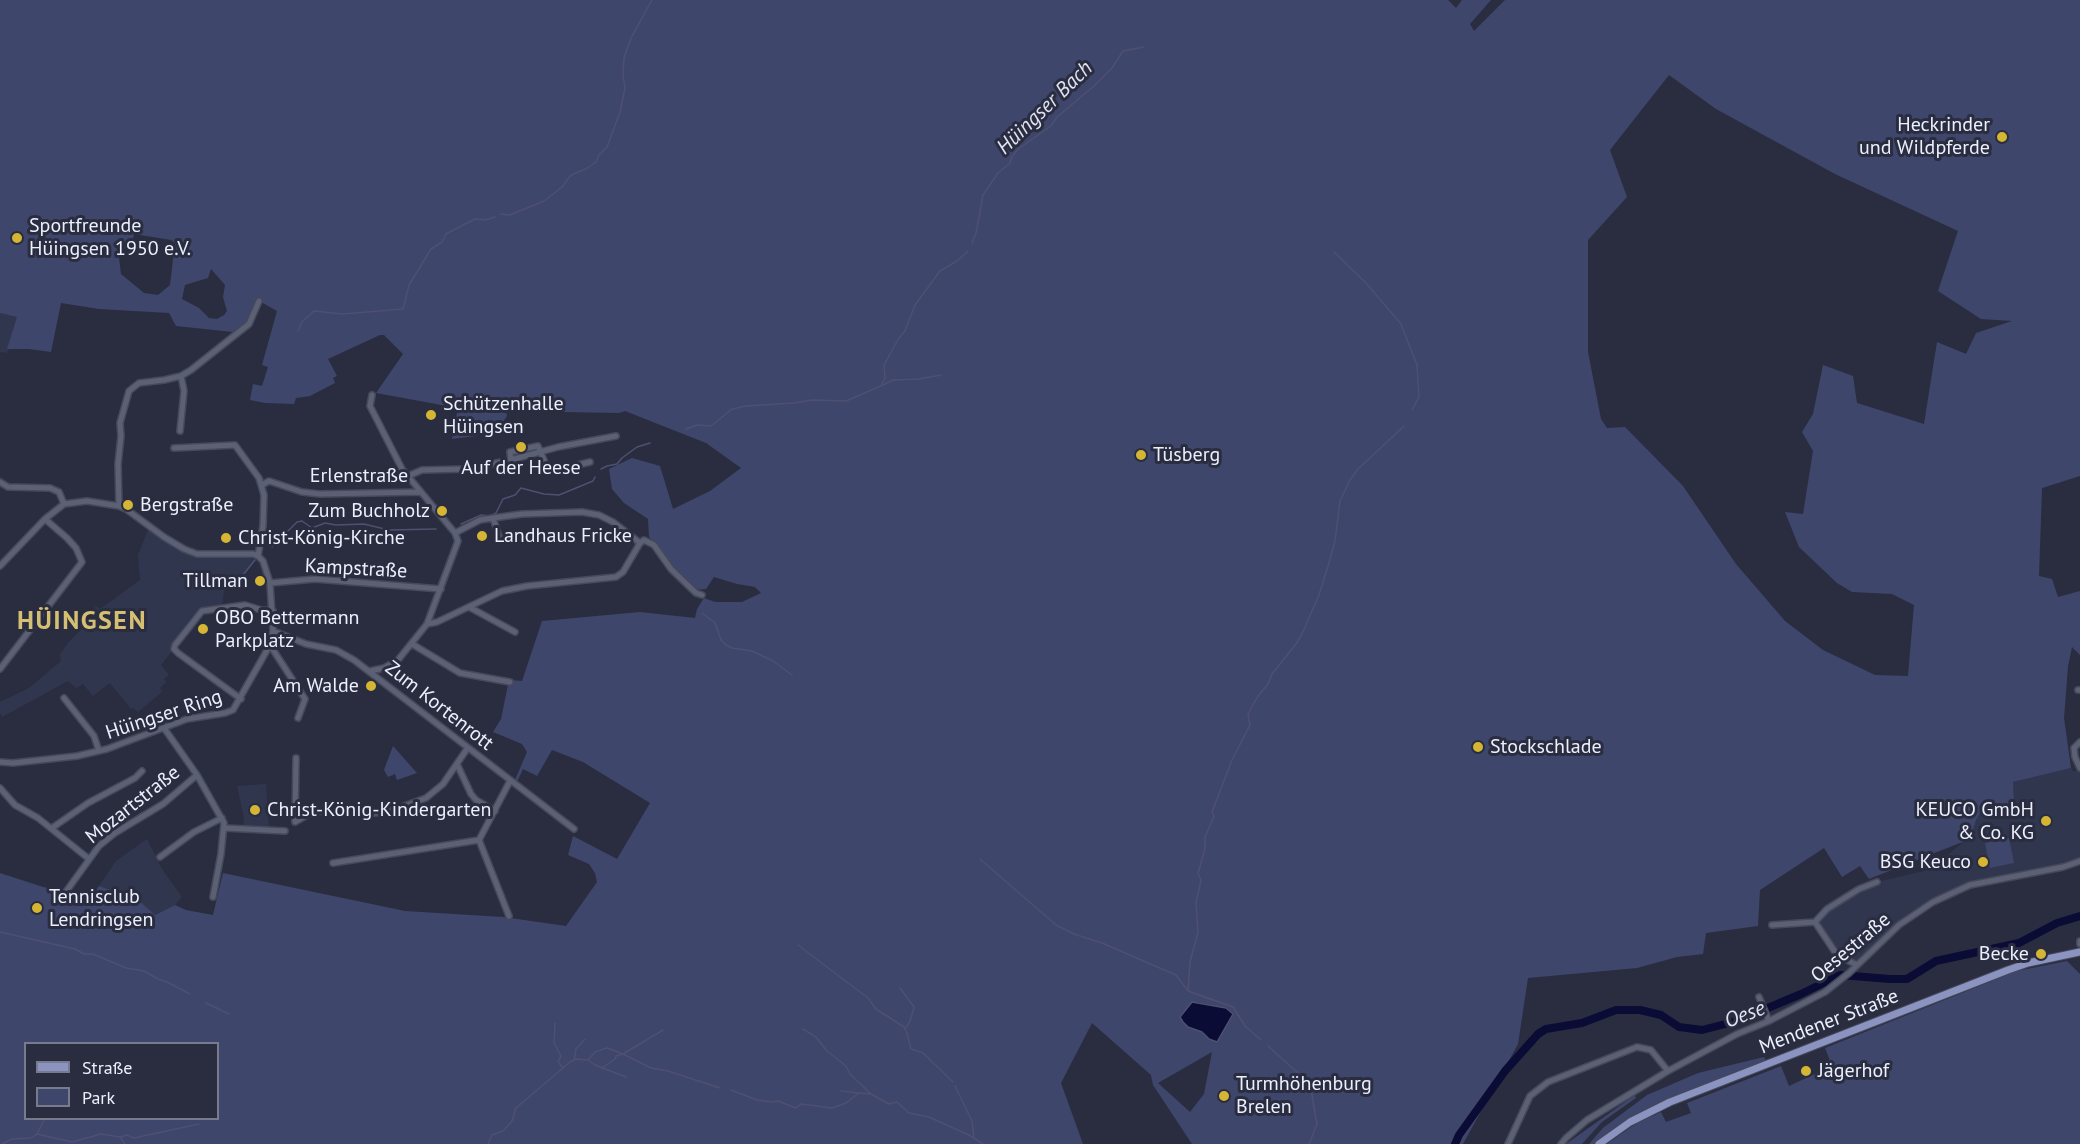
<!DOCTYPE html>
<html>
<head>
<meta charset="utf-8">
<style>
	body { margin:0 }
	#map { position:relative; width:2080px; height:1144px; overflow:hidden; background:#2a2d40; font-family:"PT Sans",sans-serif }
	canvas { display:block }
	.legend { position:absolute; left:24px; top:1042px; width:195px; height:78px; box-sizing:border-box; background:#2a2d40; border:2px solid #787b8b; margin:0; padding:8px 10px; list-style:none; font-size:18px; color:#eceffc }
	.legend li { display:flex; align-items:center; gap:12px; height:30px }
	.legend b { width:30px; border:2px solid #787b8b }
</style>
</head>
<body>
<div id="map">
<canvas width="2080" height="1144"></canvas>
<ul class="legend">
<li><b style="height:8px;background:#8b94c0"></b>Straße</li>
<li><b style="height:16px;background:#3f466b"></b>Park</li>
</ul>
</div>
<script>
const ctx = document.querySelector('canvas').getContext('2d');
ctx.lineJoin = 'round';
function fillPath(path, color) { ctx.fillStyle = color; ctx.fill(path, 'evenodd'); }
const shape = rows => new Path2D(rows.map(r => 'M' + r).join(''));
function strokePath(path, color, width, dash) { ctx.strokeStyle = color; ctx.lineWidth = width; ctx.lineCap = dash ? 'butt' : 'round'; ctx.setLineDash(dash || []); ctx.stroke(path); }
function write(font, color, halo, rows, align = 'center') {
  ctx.font = font + ' "PT Sans",sans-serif'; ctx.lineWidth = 6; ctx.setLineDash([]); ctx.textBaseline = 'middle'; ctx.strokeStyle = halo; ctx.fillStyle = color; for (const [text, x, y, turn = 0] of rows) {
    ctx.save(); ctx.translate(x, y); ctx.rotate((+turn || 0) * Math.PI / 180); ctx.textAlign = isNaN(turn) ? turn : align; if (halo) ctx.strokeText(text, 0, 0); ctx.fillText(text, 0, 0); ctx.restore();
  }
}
const built = shape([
	[0,313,18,316,7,353,0,352],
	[148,530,176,548,198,557,242,555,256,560,244,576,227,587,224,591,222,608,202,608,189,620,172,644,172,651,161,665,169,675,164,679,166,682,160,688,162,692,138,712,133,708,131,709,110,683,93,696,83,684,76,688,68,681,2,717,0,713,0,702,29,688,61,661,60,654,68,643,92,618,89,615,96,606,100,609,140,580,138,555],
	[2071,768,2073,771,2080,771,2080,861,1970,885,1933,902,1899,925,1857,965,1837,955,1815,922,1827,909,1877,882,1924,871,1935,865,1961,844,1964,828,1963,814,2012,782],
	[266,784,269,827,243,827,244,818,237,786],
	[147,839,162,869,182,897,175,905,154,915,137,900,99,886,116,861]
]);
const green = shape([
	[0,0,1448,0,1456,8,1462,0,1491,0,1470,24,1474,31,1505,0,2080,0,2080,476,2042,488,2039,576,2052,579,2058,597,2080,591,2080,655,2072,647,2068,666,2064,718,2071,768,2013,782,2014,806,1981,811,1976,820,1970,839,1869,879,1860,866,1842,877,1824,848,1760,890,1758,926,1706,933,1703,954,1677,957,1637,968,1528,978,1518,1044,1463,1144,1192,1144,1153,1085,1151,1075,1092,1023,1061,1083,1083,1144,0,1144,0,873,43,887,56,889,86,906,99,886,138,900,155,915,175,905,186,910,213,915,223,873,405,911,503,917,566,926,597,882,595,873,589,864,568,855,573,836,617,859,650,803,583,762,552,750,537,776,523,769,517,782,515,780,527,752,522,744,493,732,501,719,509,680,522,681,542,621,640,612,695,618,697,609,704,598,715,602,742,602,761,593,755,587,737,584,714,577,706,589,695,590,672,568,661,551,649,537,648,519,624,503,612,489,609,469,632,458,660,466,673,509,710,491,741,468,706,443,625,411,619,413,506,411,507,416,498,429,476,436,452,439,458,408,376,393,403,354,384,335,380,335,328,359,337,376,333,378,335,383,310,396,296,398,294,404,265,403,250,400,253,384,262,386,268,367,262,365,277,311,261,302,253,321,242,333,176,326,169,313,99,309,61,303,51,352,29,349,7,349,17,317,0,313],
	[1669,75,1716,109,1835,174,1958,231,1938,291,1981,319,2012,321,1976,333,1966,354,1937,342,1924,424,1857,403,1853,376,1823,365,1813,414,1802,432,1813,451,1803,514,1785,512,1799,547,1837,583,1852,592,1892,594,1914,605,1908,676,1875,675,1823,650,1785,621,1736,564,1683,486,1625,427,1607,428,1601,419,1588,352,1588,240,1627,197,1610,150],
	[134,234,171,240,175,243,170,285,158,295,144,293,121,274,119,258,125,247,132,244],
	[211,269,225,285,223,297,227,311,224,315,217,319,209,318,199,308,182,299,185,285,208,278],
	[1197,1002,1226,1008,1233,1014,1217,1042,1197,1029],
	[26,1044,218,1044,218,1118,26,1118],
	[1212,1052,1204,1094,1190,1112,1158,1083],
	[393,746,417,773,397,780,395,774,388,777,384,770],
	[2009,838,2014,863,1990,868,1985,843],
	[2067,961,2080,974,2080,1144,1607,1144,1637,1123,1661,1112,1666,1122,1691,1113,1687,1103,1781,1066,1789,1086,1832,1066,1825,1048,2017,971],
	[1764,1057,1766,1061,1651,1107,1617,1126,1594,1144,1589,1144,1603,1128,1647,1095,1698,1073],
	[1635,1095,1636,1098,1602,1122,1582,1144,1566,1144]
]);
const water = shape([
	[1192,1002,1226,1008,1233,1014,1217,1042,1209,1039,1202,1032,1188,1027,1183,1022,1180,1017,1192,1002]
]);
const stream = shape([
	[501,214,510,215,544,201,562,187,571,175,586,169,596,162,599,155,607,147,620,112,625,88,623,75,624,58,631,38,652,0],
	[972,243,976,233,983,195,998,173,1010,163,1012,157,1018,149,1051,126,1057,117,1094,86,1112,68,1123,51,1144,47],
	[1334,252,1366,283,1401,324,1417,365,1419,397,1412,410],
	[298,331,302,322,314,311,343,314,403,309,409,285,431,249,442,242,446,234,475,219,485,220,495,217],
	[881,386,893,380,919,379,941,375],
	[686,429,697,425,711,426,732,409,746,406,794,403,812,400,846,401,881,386,885,378,884,365,899,338,905,331,915,305,940,271,957,261,968,251],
	[601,469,607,466,617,464,622,458,637,447,650,443],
	[461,524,481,515,490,516,496,513,503,499,515,495,521,488,544,494,559,495,593,481,595,477],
	[272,547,297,522,302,521,312,528,325,523,336,525,364,524,389,530,436,529],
	[226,585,242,576,255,560],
	[702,613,715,623,721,640,726,645,732,648,752,651,773,661,792,675],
	[980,859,1056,925,1074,934,1102,943,1176,975,1188,991,1233,1007,1245,1026,1261,1040],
	[0,932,75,949,84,954,93,954,126,968,144,971,158,979,167,982,190,994],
	[798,945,868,998,876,1009,904,1027,907,1033,911,1049,923,1053,953,1082],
	[900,988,914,1007,910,1021,905,1029],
	[1188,991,1190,962,1198,932,1196,903,1201,880,1198,874,1205,848,1205,837,1214,816,1212,812,1232,760,1250,725,1248,714,1258,696,1268,684,1272,674,1296,644,1302,634,1319,595,1328,566,1335,541,1340,501,1350,480,1358,469,1404,426],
	[206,1003,229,1014],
	[555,1023,554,1043,561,1056,558,1061,562,1067],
	[803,1029,816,1037,827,1051,846,1066,850,1074,871,1094,889,1104,897,1102,909,1113,929,1117,969,1135,983,1144],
	[1268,1046,1310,1084,1317,1124,1309,1144],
	[574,1060,576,1049,585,1039],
	[588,1060,595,1052,607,1048,623,1054,651,1068,668,1071,720,1088],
	[602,1068,615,1059,616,1056,623,1054,663,1030],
	[955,1086,972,1121,974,1138],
	[731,1090,757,1100,772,1102,778,1101,796,1108,801,1104,832,1108,846,1103,859,1093,870,1094],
	[841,1091,858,1093],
	[37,1134,45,1118],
	[120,1137,125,1144],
	[2,1144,12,1139,31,1138,37,1134,72,1142,101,1134,120,1137,127,1135,134,1138,199,1124],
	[488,1144,492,1135,503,1131,512,1121,516,1108,570,1062,576,1059,588,1060,595,1065,626,1077]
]);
const river = shape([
	[1455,1144,1459,1135,1505,1071,1538,1034,1546,1029,1582,1023,1616,1010,1640,1010,1661,1015,1679,1027,1702,1030,1737,1021,1801,994,1840,975,1890,979,1907,979,1936,961,2019,943,2057,923,2080,916]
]);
const minor = shape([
	[180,431,184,391,181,376],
	[174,448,235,445,259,478,264,495,263,526,258,556],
	[511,460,510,452,538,446,549,472,590,462],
	[408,476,422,470,467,469,511,460,558,447,616,436],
	[0,482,8,487,50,488,59,492,64,504],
	[262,485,269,481,302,492,320,494,421,492],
	[119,506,118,464,121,436,120,423,129,391,139,383,164,380,181,376,191,370,249,324,259,301],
	[493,518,499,536],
	[455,533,480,520,493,518,522,514,582,512,599,515,613,522,640,543],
	[640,543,644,540,654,545,671,569,696,593,702,595],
	[0,566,45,519,64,504,87,501,119,506,126,509,164,537,184,549,197,554,253,554,258,556,263,561,270,583,273,631,270,645,233,710,225,713,187,719,107,749,77,756,13,763,0,762],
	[270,583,315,579,441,589],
	[469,607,515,632],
	[427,624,437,622,502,591,527,586,616,577,623,572,640,543],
	[273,631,306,644,336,650,354,660,574,829],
	[412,644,460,673,510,682],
	[270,645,305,699,298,718],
	[0,669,82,562,76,548,67,538,45,519],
	[370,671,384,668,398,660,427,624,458,541,455,533,402,469,370,406,372,395],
	[2078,690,2080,690],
	[64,698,94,736,99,751],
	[241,699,178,653,174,649,175,645,202,611,245,605,261,610,273,611],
	[164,728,197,775,224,823,221,854,213,897],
	[2080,742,2074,748,2075,757,2080,768],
	[296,758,295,822,307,815,319,811,357,814,388,812,426,798,443,784,467,749],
	[457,764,471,794,476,800,495,811],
	[0,788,15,805,38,818,89,859],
	[52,828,88,803,135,778,142,771],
	[225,828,285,831],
	[160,857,194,832,222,818],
	[333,863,479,840],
	[65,893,99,846,115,833,163,804,197,775],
	[509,916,479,840,510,781],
	[1815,922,1837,955,1857,965],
	[1772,925,1815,922,1827,909,1859,889,1877,882],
	[2080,941,2080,944],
	[1759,997,1769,1021],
	[1508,1144,1530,1096,1548,1082,1637,1047,1651,1050,1668,1071],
	[1561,1144,1566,1138,1587,1120,1668,1071,1737,1034,1769,1021,1825,992,1849,973,1899,925,1933,902,1970,885,2063,867,2080,861]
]);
const major = shape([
	[1599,1144,1630,1122,1670,1102,2008,970,2028,963,2080,952]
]);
const markers = [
	[2002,137,6,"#d5b534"],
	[17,238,6,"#d5b534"],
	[431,415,6,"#d5b534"],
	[521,447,6,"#d5b534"],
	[1141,455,6,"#d5b534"],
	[128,505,6,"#d5b534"],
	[442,511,6,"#d5b534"],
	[482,536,6,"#d5b534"],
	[226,538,6,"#d5b534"],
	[260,581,6,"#d5b534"],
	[203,629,6,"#d5b534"],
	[371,686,6,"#d5b534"],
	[1478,747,6,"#d5b534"],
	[255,810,6,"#d5b534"],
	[2046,821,6,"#d5b534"],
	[1983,862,6,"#d5b534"],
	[37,908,6,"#d5b534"],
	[2041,954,6,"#d5b534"],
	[1806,1071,6,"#d5b534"],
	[1224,1096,6,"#d5b534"]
];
const poiNames = [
	["Heckrinder",1990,125,"right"],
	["und Wildpferde",1990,148,"right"],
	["Sportfreunde",29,226],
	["Hüingsen 1950 e.V.",29,249],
	["Schützenhalle",443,404],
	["Hüingsen",443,427],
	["Tüsberg",1153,455],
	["Auf der Heese",521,468,"center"],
	["Bergstraße",140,505],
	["Zum Buchholz",430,511,"right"],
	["Landhaus Fricke",494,536],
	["Christ-König-Kirche",238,538],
	["Tillman",248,581,"right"],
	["OBO Bettermann",215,618],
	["Parkplatz",215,641],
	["Am Walde",359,686,"right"],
	["Stockschlade",1490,747],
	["Christ-König-Kindergarten",267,810],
	["KEUCO GmbH",2034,810,"right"],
	["& Co. KG",2034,833,"right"],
	["BSG Keuco",1971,862,"right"],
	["Tennisclub",49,897],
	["Lendringsen",49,920],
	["Becke",2029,954,"right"],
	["Jägerhof",1818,1071],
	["Turmhöhenburg",1236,1084],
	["Brelen",1236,1107]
];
const streetNames = [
	["Erlenstraße",359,476],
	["Kampstraße",356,569,3],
	["Zum Kortenrott",439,706,38],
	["Hüingser Ring",164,715,-18],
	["Mozartstraße",133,805,-38],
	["Oesestraße",1851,948,-40],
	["Mendener Straße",1829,1022,-21]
];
const waterNames = [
	["Hüingser Bach",1045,108,-44],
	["Oese",1745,1015,-21]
];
const districtNames = [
	["HÜINGSEN",82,622]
];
fillPath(built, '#31364f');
fillPath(green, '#3f466b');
fillPath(water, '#0b0c35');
strokePath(water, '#4e5071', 1.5);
strokePath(stream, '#4e5071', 1.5);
strokePath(river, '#0b0c35', 8);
strokePath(minor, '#464959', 8);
strokePath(major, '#464959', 9);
strokePath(minor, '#5c6075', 5);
strokePath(major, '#8b94c0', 7);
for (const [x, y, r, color] of markers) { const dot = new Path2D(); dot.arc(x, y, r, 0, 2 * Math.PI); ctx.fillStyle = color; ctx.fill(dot); strokePath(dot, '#2a2d40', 2); }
write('20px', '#eceffc', '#2a2d40', poiNames, 'left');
write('20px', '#eceffc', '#2a2d40', streetNames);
write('italic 21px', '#dfe3f2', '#2a2d40', waterNames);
ctx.letterSpacing = '1.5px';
write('bold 26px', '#d4bf72', '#2a2d40', districtNames);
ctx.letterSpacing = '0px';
</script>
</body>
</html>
